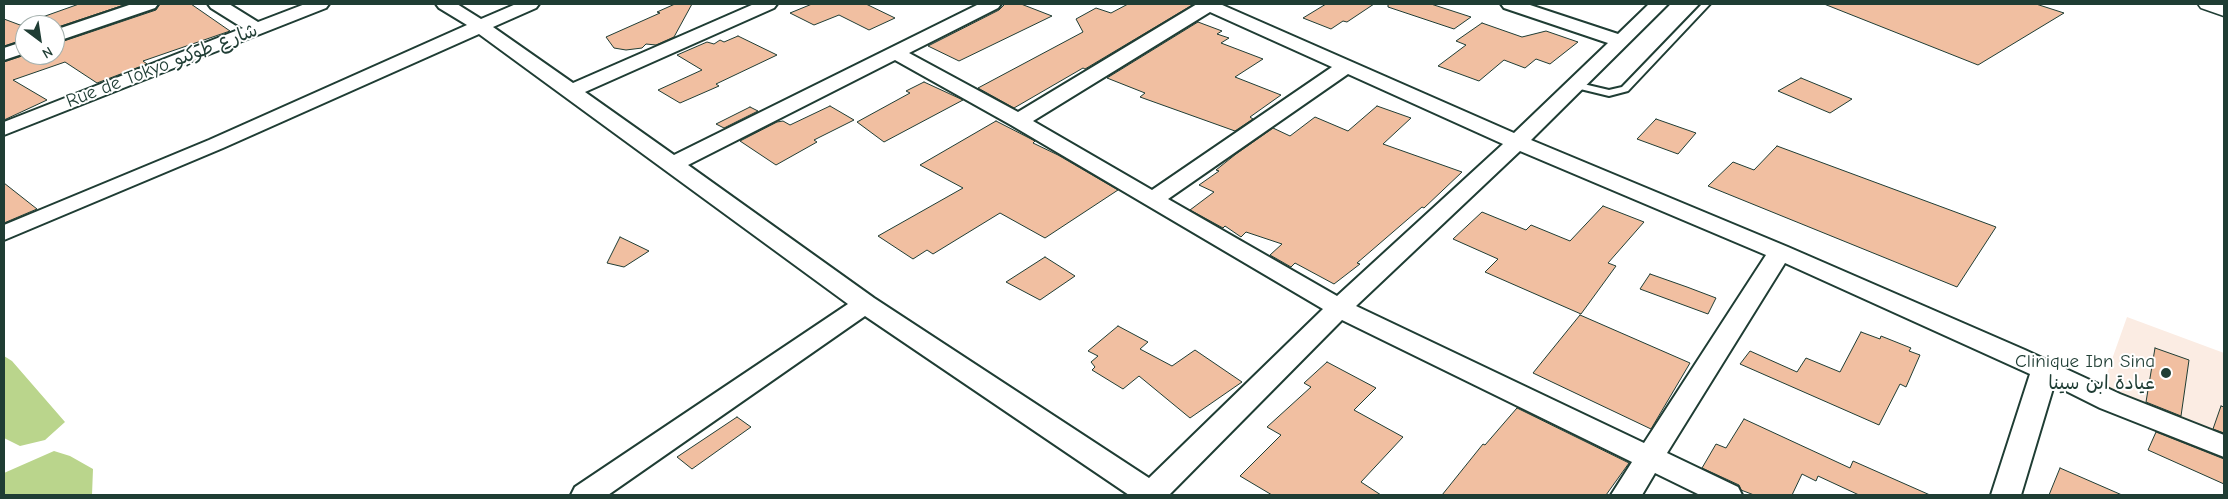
<!DOCTYPE html>
<html>
<head>
<meta charset="utf-8">
<style>
	body { margin:0 }
	#map { position:relative; width:2228px; height:499px; overflow:hidden; background:#fff; font-family:"Comic Neue",sans-serif }
	canvas { display:block }
	.frame { position:absolute; inset:0; border:5px solid #1f3d34; pointer-events:none }
	.north { position:absolute; left:15px; top:15px; width:50px; height:50px; box-sizing:border-box; background:#fff; border:1px solid #a5b1ae; border-radius:50%; rotate:149deg; font-size:14px; font-weight:700; line-height:20px; text-align:center; color:#1f3d34 }
	.north::after { content:''; display:block; margin:auto; width:18px; height:22px; background:#1f3d34; clip-path:polygon(50% 0,100% 100%,50% 72%,0 100%) }
</style>
</head>
<body>
<div id="map">
<canvas width="2228" height="499"></canvas>
<div class="frame"></div>
<div class="north">N</div>
</div>
<script>
const ctx = document.querySelector('canvas').getContext('2d');
ctx.lineJoin = 'round';
function fillPath(path, color) { ctx.fillStyle = color; ctx.fill(path, 'evenodd'); }
const shape = rows => new Path2D(rows.map(r => 'M' + r).join(''));
function strokePath(path, color, width, dash) { ctx.strokeStyle = color; ctx.lineWidth = width; ctx.lineCap = dash ? 'butt' : 'round'; ctx.setLineDash(dash || []); ctx.stroke(path); }
function write(font, color, halo, rows, align = 'center') {
  ctx.font = font + ' "Comic Neue","Playpen Sans Arabic",sans-serif'; ctx.lineWidth = 4; ctx.setLineDash([]); ctx.textBaseline = 'middle'; ctx.strokeStyle = halo; ctx.fillStyle = color; for (const [text, x, y, turn = 0] of rows) {
    ctx.save(); ctx.translate(x, y); ctx.rotate((+turn || 0) * Math.PI / 180); ctx.textAlign = isNaN(turn) ? turn : align; if (halo) ctx.strokeText(text, 0, 0); ctx.fillText(text, 0, 0); ctx.restore();
  }
}
const built = shape([
	[2127,317,2224,353,2224,443,2100,393]
]);
const green = shape([
	[4,356,12,361,65,422,45,440,20,446,4,438],
	[54,451,70,456,93,469,92,495,4,495,4,473]
]);
const building = shape([
	[79,4,127,4,55,28,55,25,25,25,25,39,4,46,4,19,20,25,79,4],
	[160,4,191,4,230,31,143,61,147,64,97,83,65,62,13,80,47,100,4,120,4,62,25,55,55,55,55,44,156,10,160,4],
	[675,4,692,4,674,37,656,45,646,44,642,48,626,50,614,48,606,37,660,13,657,12,675,4],
	[812,4,866,4,895,18,869,30,839,15,814,25,790,13,812,4],
	[1005,4,1021,4,1052,16,959,61,928,46,999,10,1005,4],
	[1128,4,1194,4,1085,69,1083,68,1014,108,978,88,1083,32,1076,19,1096,8,1111,13,1128,4],
	[1326,4,1374,4,1347,22,1343,21,1331,29,1303,18,1326,4],
	[1388,4,1431,4,1471,17,1454,29,1388,7,1388,4],
	[1824,4,2036,4,2064,13,1978,65,1824,4],
	[1198,22,1222,31,1217,34,1229,38,1221,43,1263,59,1235,77,1281,95,1250,117,1253,119,1235,131,1140,97,1145,93,1107,78,1198,22],
	[1482,23,1522,37,1546,31,1578,42,1550,64,1536,59,1525,68,1504,60,1479,81,1438,66,1466,45,1456,41,1482,23],
	[738,36,777,55,716,84,719,86,680,103,658,90,702,70,677,55,707,42,714,44,720,40,724,42,738,36],
	[1801,78,1852,99,1830,113,1778,91,1801,78],
	[924,82,963,100,884,142,857,122,910,93,906,91,924,82],
	[830,106,854,120,814,140,817,142,776,165,740,141,777,122,783,121,790,125,830,106],
	[1377,106,1411,118,1383,144,1462,172,1424,208,1422,207,1357,263,1360,264,1334,284,1295,263,1291,267,1270,255,1282,244,1246,232,1241,237,1225,226,1223,228,1190,210,1214,192,1199,185,1219,171,1216,170,1236,154,1273,128,1290,136,1315,117,1348,131,1377,106],
	[750,107,758,111,724,128,716,124,750,107],
	[1656,119,1696,133,1678,154,1637,139,1656,119],
	[996,121,1035,141,1033,143,1058,155,1118,190,1045,238,1000,213,933,254,927,250,913,259,878,236,963,188,920,165,996,121],
	[1777,146,1996,227,1957,287,1708,186,1733,162,1754,170,1777,146],
	[4,183,37,209,4,223,4,183],
	[1603,206,1644,222,1608,263,1616,266,1581,314,1485,272,1498,259,1453,239,1482,212,1526,230,1531,225,1570,241,1603,206],
	[620,237,649,251,624,267,607,263,620,237],
	[1045,257,1075,276,1040,300,1006,282,1045,257],
	[1650,274,1687,287,1716,298,1708,314,1640,289,1650,274],
	[1580,315,1690,363,1651,429,1533,373,1580,315],
	[1118,326,1148,342,1140,349,1172,366,1195,350,1242,382,1190,418,1139,376,1123,389,1092,370,1095,367,1091,362,1098,356,1088,351,1118,326],
	[1861,332,1880,339,1881,336,1911,348,1909,351,1920,355,1906,387,1900,384,1879,425,1740,364,1750,351,1797,372,1806,358,1840,372,1861,332],
	[2155,348,2189,360,2181,416,2146,402,2155,348],
	[1327,362,1376,388,1354,410,1403,437,1361,482,1381,495,1272,495,1240,476,1281,435,1267,427,1311,387,1304,383,1327,362],
	[2221,406,2224,407,2224,433,2213,429,2221,406],
	[1517,408,1629,463,1606,495,1442,495,1483,444,1485,445,1517,408],
	[737,417,751,427,692,469,677,457,737,417],
	[1744,419,1850,468,1853,461,1930,495,1859,495,1818,476,1816,481,1802,474,1792,495,1754,495,1741,490,1739,485,1702,468,1716,444,1726,448,1744,419],
	[2156,432,2224,459,2224,484,2148,450,2156,432],
	[2060,468,2122,495,2049,495,2060,468]
]);
const lane = shape([
	[1702,4,1710,4,1628,91,1609,96,1572,87,1570,85,1575,82,1609,90,1622,87,1702,4]
]);
const street = shape([
	[132,4,158,4,155,8,55,42,55,30,132,4],
	[208,4,229,4,258,22,305,4,329,4,326,8,4,135,4,122,243,28,211,8,208,4],
	[436,4,457,4,481,19,516,4,539,4,536,8,493,27,573,83,754,4,777,4,774,8,585,92,674,155,979,4,1001,4,998,8,909,53,1018,112,1197,4,1220,4,1514,133,1608,43,1504,8,1501,4,1527,4,1618,34,1649,4,1668,4,1531,140,1788,247,2025,350,2120,394,2224,435,2224,457,2100,408,2054,385,2021,495,1991,495,2030,374,1785,263,1667,453,1738,487,1742,495,1700,495,1655,473,1642,495,1611,495,1632,462,1342,320,1169,495,1129,495,865,316,608,495,571,495,575,487,848,304,479,34,223,148,4,240,4,225,209,140,467,25,439,8,436,4],
	[1210,12,1332,67,1152,190,1033,121,1210,12],
	[895,60,1011,125,1323,309,1149,478,874,298,688,165,895,60],
	[1348,74,1503,144,1337,296,1168,199,1348,74],
	[1520,151,1766,255,1644,443,1356,306,1520,151],
	[25,41,25,53,4,60,4,48,25,41]
]);
const highway = shape([
	[2198,4,2224,4,2224,16,2201,8,2198,4]
]);
const markers = [
	[2166,373,6,"#1f3d34"]
];
const streetNames = [
	["Rue de Tokyo شارع طوكيو",162,66,-21]
];
const poiNames = [
	["Clinique Ibn Sina",2155,362],
	["عيادة ابن سينا",2155,384]
];
fillPath(built, '#fbece3');
fillPath(green, '#bad58c');
fillPath(building, '#f1bfa1');
strokePath(building, '#1f3d34', 1);
strokePath(lane, '#1f3d34', 4);
strokePath(street, '#1f3d34', 4);
strokePath(highway, '#1f3d34', 3);
fillPath(lane, '#fff');
fillPath(street, '#fff');
fillPath(highway, '#fff');
for (const [x, y, r, color] of markers) { const dot = new Path2D(); dot.arc(x, y, r, 0, 2 * Math.PI); ctx.fillStyle = color; ctx.fill(dot); strokePath(dot, '#fff', 2); }
write('19px', '#1f3d34', '#fff', streetNames);
write('19px', '#1f3d34', '#fff', poiNames, 'right');
</script>
</body>
</html>
